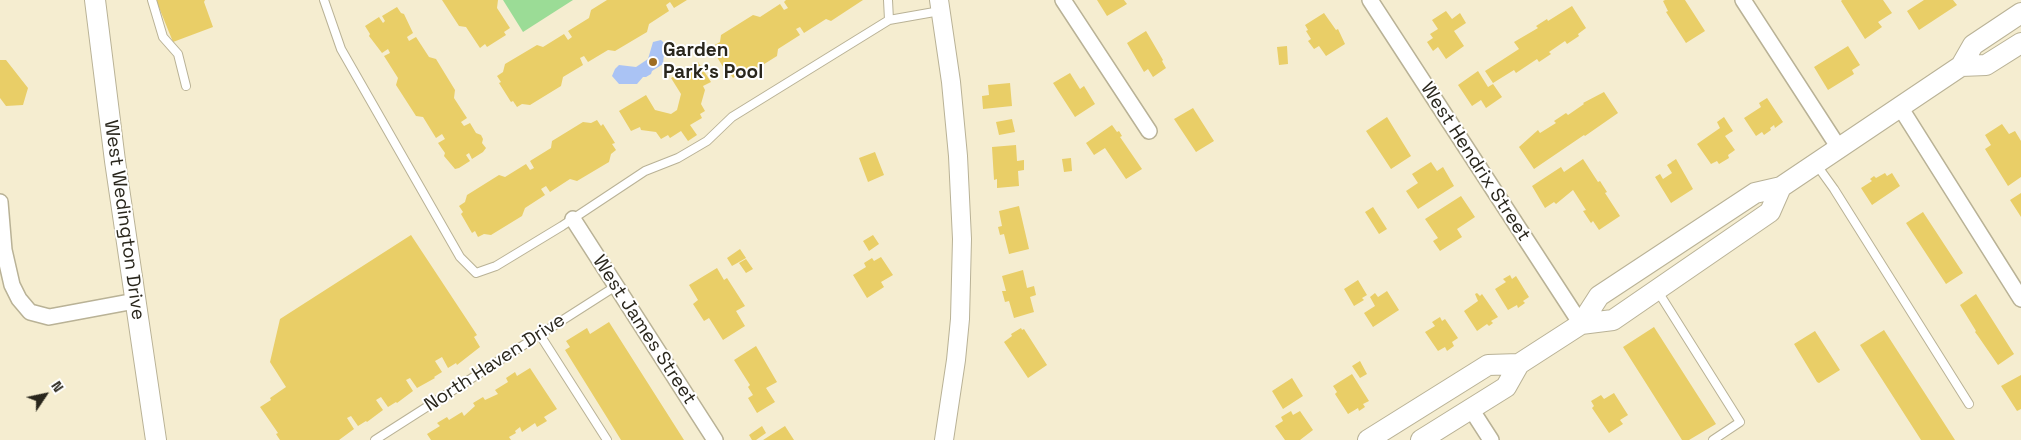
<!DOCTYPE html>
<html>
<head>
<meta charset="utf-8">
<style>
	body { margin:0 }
	#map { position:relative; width:2021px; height:440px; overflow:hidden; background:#f5edd0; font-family:"Space Grotesk",sans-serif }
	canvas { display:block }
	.north { position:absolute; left:20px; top:370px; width:50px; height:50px; -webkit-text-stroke:4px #fff; paint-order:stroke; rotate:56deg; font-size:14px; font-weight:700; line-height:20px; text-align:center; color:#29261c }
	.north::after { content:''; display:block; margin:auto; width:18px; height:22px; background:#29261c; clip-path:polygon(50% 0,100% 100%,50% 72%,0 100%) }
</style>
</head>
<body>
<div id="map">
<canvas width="2021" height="440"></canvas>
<div class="north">N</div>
</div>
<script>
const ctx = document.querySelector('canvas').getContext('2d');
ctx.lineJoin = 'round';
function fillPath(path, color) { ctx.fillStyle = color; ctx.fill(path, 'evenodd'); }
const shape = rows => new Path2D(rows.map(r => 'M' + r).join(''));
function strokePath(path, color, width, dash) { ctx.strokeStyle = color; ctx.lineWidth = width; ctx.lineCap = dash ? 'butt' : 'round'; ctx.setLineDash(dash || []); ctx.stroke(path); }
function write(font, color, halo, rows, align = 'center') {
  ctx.font = font + ' "Space Grotesk",sans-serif'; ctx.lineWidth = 4; ctx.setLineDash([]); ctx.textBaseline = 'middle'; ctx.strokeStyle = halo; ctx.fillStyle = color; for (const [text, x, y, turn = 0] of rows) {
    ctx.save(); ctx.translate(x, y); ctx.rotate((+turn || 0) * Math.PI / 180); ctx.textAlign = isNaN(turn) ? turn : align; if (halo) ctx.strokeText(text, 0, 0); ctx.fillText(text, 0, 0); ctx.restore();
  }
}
const green = shape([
	[503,0,573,0,523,32]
]);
const water = shape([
	[661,40,669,48,668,53,664,54,663,64,652,71,651,74,646,77,643,77,637,84,619,84,612,76,615,69,619,65,636,67,648,59,653,42]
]);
const building = shape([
	[156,0,205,0,204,2,213,27,173,42],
	[442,0,498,0,497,8,510,28,504,32,506,35,487,47,485,44,480,48,466,27,459,26],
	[607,0,687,0,674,8,670,2,666,5,669,11,649,24,647,32,615,51,608,50,588,62,584,56,580,58,583,65,563,77,561,86,530,105,522,104,517,107,513,101,511,102,499,83,501,82,497,76,503,72,505,64,537,45,543,47,564,34,568,40,572,37,568,31,589,18,591,10],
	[786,0,863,0,831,21,826,19,804,33,800,27,796,29,800,35,778,49,777,56,745,76,739,73,733,78,729,72,727,73,715,54,717,52,713,46,720,42,721,35,753,15,760,17,780,4,784,10,788,8,784,2],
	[1097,0,1124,0,1127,4,1107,16],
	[1665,0,1685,0,1705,31,1686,43,1666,12,1668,11,1663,1],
	[1842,0,1883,0,1892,13,1878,22,1882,27,1865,39,1841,1],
	[1924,0,1953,0,1957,5,1919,30,1907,11],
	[1572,6,1586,28,1578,34,1579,36,1567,44,1565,41,1549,52,1551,54,1539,62,1537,59,1516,73,1514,70,1493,83,1485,71,1519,49,1514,42,1538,28,1536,26,1547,19,1548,21],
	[397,7,401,13,404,14,413,33,407,37,409,41,416,37,429,57,436,59,455,90,454,98,467,118,461,122,464,126,470,123,476,133,481,135,483,139,482,143,486,148,483,152,472,159,469,153,466,155,470,161,459,168,455,169,444,156,445,153,438,143,445,139,442,134,436,138,423,117,416,116,396,85,398,78,384,56,390,53,388,49,382,53,369,36,370,34,365,26,379,17,383,23,385,21,382,16],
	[1446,11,1452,19,1460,13,1466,23,1454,31,1464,46,1446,59,1438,47,1433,51,1427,42,1433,38,1430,34,1438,29,1432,20],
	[1324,13,1336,30,1338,29,1345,44,1326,56,1319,46,1314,49,1308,41,1311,39,1306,31,1308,30,1305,25],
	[1146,31,1163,60,1162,61,1166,68,1153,77,1148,69,1144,72,1127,43],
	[1287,46,1288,64,1279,65,1277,47],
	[1848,46,1860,65,1852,70,1854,74,1828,90,1814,67],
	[0,60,6,60,28,88,23,105,6,106,0,98],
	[698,62,711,82,703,86,705,90,701,104,705,111,700,114,702,118,690,125,697,135,688,141,681,131,670,138,668,135,661,139,656,132,641,130,640,127,631,131,619,111,646,95,655,110,671,114,677,110,681,94,671,78],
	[1478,71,1488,87,1493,84,1502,97,1486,108,1481,100,1472,106,1458,85],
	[1070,73,1080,89,1084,86,1095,104,1075,117,1053,83],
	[1010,83,1012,106,983,109,982,96,989,95,988,85],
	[1604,92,1618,113,1585,136,1584,135,1534,169,1519,147,1538,130,1540,133,1556,123,1554,121,1566,113,1568,115,1584,104,1583,103],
	[1767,98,1783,122,1775,128,1774,125,1770,128,1771,130,1764,135,1762,132,1756,136,1744,118,1761,107,1759,103],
	[1193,108,1214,141,1196,152,1174,119],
	[1387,117,1411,156,1391,169,1366,131],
	[1724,117,1733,131,1725,136,1735,150,1728,155,1729,158,1719,164,1717,161,1711,164,1697,144,1720,128,1717,122],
	[1012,119,1015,132,999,135,996,122],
	[597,120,601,126,603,124,615,143,612,144,616,150,611,154,609,162,577,181,570,179,550,192,546,186,541,189,545,195,525,208,522,216,491,235,484,234,478,237,475,231,472,233,461,214,463,212,459,206,465,202,467,195,499,175,505,177,526,164,530,170,534,168,530,161,551,148,552,141,583,122,591,123],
	[2002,124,2009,134,2015,131,2021,141,2021,177,2008,186,1985,149,1991,145,1985,135],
	[1112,125,1117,132,1119,131,1122,136,1120,137,1142,169,1126,179,1105,148,1094,155,1086,143],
	[1016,145,1017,161,1024,160,1024,170,1018,171,1019,186,997,188,997,179,994,180,992,147],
	[875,152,884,175,868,182,859,158],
	[1071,158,1072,171,1064,172,1062,159],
	[1583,159,1598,182,1600,181,1607,192,1605,193,1620,216,1599,230,1593,221,1591,223,1583,211,1586,210,1573,190,1556,204,1554,202,1545,208,1532,186,1561,167,1564,172],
	[1676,159,1693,189,1671,203,1655,177,1660,174,1663,179,1672,173,1667,165],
	[1431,162,1437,171,1443,167,1454,186,1418,209,1406,191,1418,183,1412,174],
	[1885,173,1887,176,1892,173,1900,186,1872,205,1861,188,1872,181,1870,179,1874,176,1876,178],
	[2021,193,2021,217,2010,200],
	[1461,196,1475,217,1457,229,1462,237,1440,251,1433,241,1438,238,1425,219],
	[1019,206,1029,249,1009,254,1004,234,1000,235,998,227,1002,226,999,211],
	[1373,207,1387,229,1379,234,1365,212],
	[1923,212,1963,273,1946,284,1906,223],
	[411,235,477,335,474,337,480,347,457,365,456,363,448,368,442,357,435,361,442,372,434,377,435,378,417,388,410,378,406,380,413,391,397,403,396,402,388,407,381,397,376,400,383,410,367,422,366,421,358,426,351,416,347,418,354,429,339,440,280,440,276,434,278,433,260,407,271,400,270,398,286,387,270,362,280,319],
	[873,235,879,244,869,251,863,241],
	[740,249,746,258,732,266,727,258],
	[881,257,893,275,881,282,884,287,867,298,853,275,866,267,864,263,872,258,874,261],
	[746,259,753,269,746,273,739,263],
	[717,268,724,280,727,278,745,306,736,311,745,326,723,340,709,318,704,321,693,304,698,300,689,285],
	[1023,270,1027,288,1034,286,1036,295,1030,297,1034,312,1014,318,1009,301,1005,302,1002,291,1006,291,1002,276],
	[1510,275,1512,279,1516,276,1529,297,1523,301,1525,303,1518,308,1517,305,1508,310,1495,289,1506,282,1503,279],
	[1358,280,1367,295,1362,298,1364,300,1354,306,1344,289],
	[1387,291,1399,310,1373,327,1364,313,1375,306,1370,297,1375,293,1378,297],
	[1477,293,1480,296,1482,294,1498,317,1491,321,1493,323,1489,326,1487,324,1477,331,1464,311,1478,301,1475,294],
	[1976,294,2014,354,1998,365,1978,336,1975,332,1976,331,1960,305],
	[1440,317,1442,321,1445,319,1458,338,1452,342,1454,346,1447,351,1445,347,1438,351,1425,332,1435,326,1432,322],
	[609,322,684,440,621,440,565,350,570,347,566,341,587,328,590,334],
	[1654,327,1716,424,1689,440,1682,440,1623,347],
	[1021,328,1022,330,1024,329,1047,365,1028,378,1004,342,1012,336,1011,334],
	[1884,330,1955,440,1921,440,1860,345],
	[1815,331,1840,370,1819,383,1817,382,1794,344],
	[756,346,777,382,766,388,775,402,757,413,748,398,753,395,748,387,750,385,734,360],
	[1360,361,1367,374,1360,378,1352,366],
	[530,368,557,409,544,417,547,421,537,427,535,423,522,432,520,427,515,431,516,433,509,437,511,440,431,440,427,434,440,426,437,423,447,417,449,420,462,412,464,416,475,406,473,403,483,397,485,400,498,394,495,390,508,382,506,378,515,372,517,376],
	[1352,374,1369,401,1363,404,1365,407,1359,411,1358,408,1348,414,1335,394,1337,392,1333,386],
	[2021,375,2021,409,2017,411,2001,386],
	[1292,378,1303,396,1283,409,1272,391],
	[1614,393,1628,415,1620,420,1623,424,1609,433,1592,408,1594,406,1591,401,1601,395,1604,399],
	[1291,411,1293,415,1300,411,1313,430,1300,440,1285,440,1275,426,1283,421,1281,417],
	[762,426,766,433,756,440,752,440,749,435],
	[785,426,794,440,763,440]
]);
const service = shape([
	[152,0,163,37,178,54,186,86],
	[324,0,341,49,460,257,476,273,496,266,562,226,645,171,678,158,707,141,732,117,889,20,940,11],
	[888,0,889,20],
	[1816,164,1834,189,1969,404],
	[1657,290,1740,422,1713,440],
	[540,335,607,440],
	[375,440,616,286]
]);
const minor = shape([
	[1063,0,1149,131],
	[1370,0,1581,324],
	[1743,0,1839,148],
	[1900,107,2021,299],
	[0,202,4,250,12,285,19,299,30,312,49,317,135,301],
	[573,219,715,440],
	[1471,409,1491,440]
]);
const tertiary = shape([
	[939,0,951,82,958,156,962,239,960,319,956,360,944,440]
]);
const secondary = shape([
	[95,0,115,161,156,440],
	[1961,66,1986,65,2021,43],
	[1581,324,1599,296,1755,193,1781,187,1961,66,1973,45,2021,13],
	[1368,440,1488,365,1519,364],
	[1421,440,1506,387,1519,364,1581,324,1613,320,1770,212,1781,187]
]);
const markers = [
	[653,62,5,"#9e6d22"]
];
const poiNames = [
	["Garden",663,51],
	["Park's Pool",663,73]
];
const streetNames = [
	["West Hendrix Street",1475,162,57],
	["West Wedington Drive",124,220,82],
	["West James Street",644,330,57],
	["North Haven Drive",495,363,-33]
];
fillPath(green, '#9bdc96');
fillPath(water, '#aac3f4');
fillPath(building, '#e9ce67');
strokePath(service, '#b9b296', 10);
strokePath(minor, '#b9b296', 18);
strokePath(tertiary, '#b9b296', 20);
strokePath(secondary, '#b9b296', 22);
strokePath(service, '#fff', 8);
strokePath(minor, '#fff', 15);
strokePath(tertiary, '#fff', 18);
strokePath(secondary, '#fff', 20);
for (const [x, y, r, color] of markers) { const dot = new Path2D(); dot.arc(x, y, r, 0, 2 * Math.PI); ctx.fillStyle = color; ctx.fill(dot); strokePath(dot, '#fff', 2); }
write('bold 19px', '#29261c', '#fff', poiNames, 'left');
write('19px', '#29261c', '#fff', streetNames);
</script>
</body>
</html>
